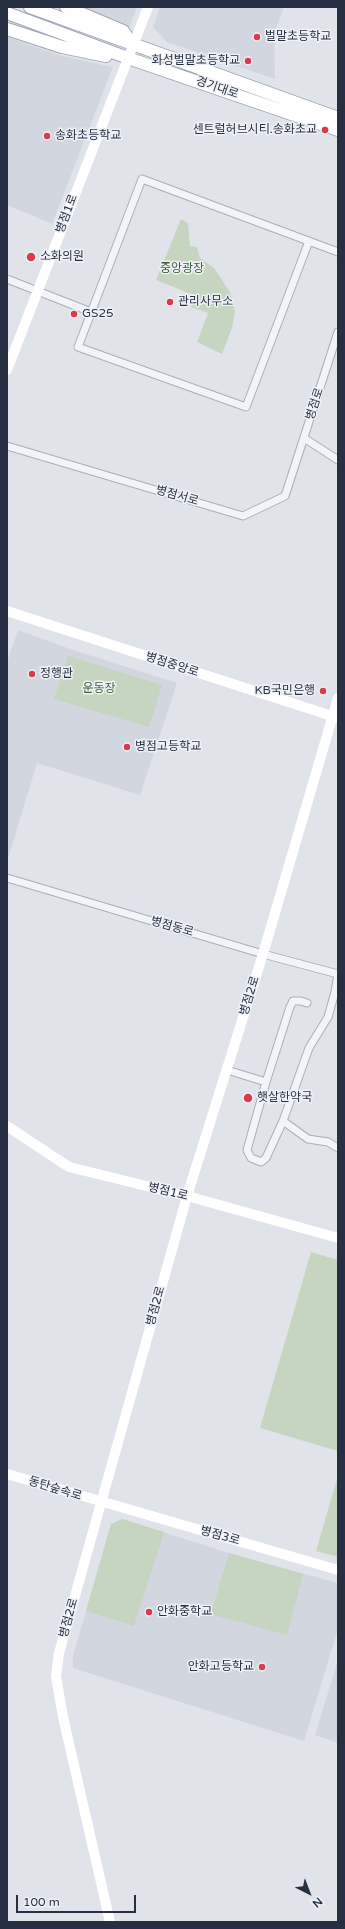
<!DOCTYPE html>
<html>
<head>
<meta charset="utf-8">
<style>
	body { margin:0 }
	#map { position:relative; width:345px; height:1929px; overflow:hidden; background:#e0e4ea; font-family:"Varela Round",sans-serif }
	canvas { display:block }
	.frame { position:absolute; inset:0; border:8px solid #273043; pointer-events:none }
	.north { position:absolute; left:289px; top:1873px; width:40px; height:40px; -webkit-text-stroke:3px #eff3f7; paint-order:stroke; rotate:138deg; font-size:11px; font-weight:700; line-height:16px; text-align:center; color:#273043 }
	.north::after { content:''; display:block; margin:auto; width:14px; height:18px; background:#273043; clip-path:polygon(50% 0,100% 100%,50% 72%,0 100%) }
	.scale { position:absolute; left:16px; top:1895px; width:120px; height:18px; box-sizing:border-box; border:2px solid #273043; border-top:0; padding-left:5px; font-size:12px; line-height:14px; white-space:nowrap; color:#273043; -webkit-text-stroke:3px #eff3f7; paint-order:stroke }
</style>
</head>
<body>
<div id="map">
<canvas width="345" height="1929"></canvas>
<div class="frame"></div>
<div class="north">N</div>
<div class="scale">100 m</div>
</div>
<script>
const ctx = document.querySelector('canvas').getContext('2d');
ctx.lineJoin = 'round';
function fillPath(path, color) { ctx.fillStyle = color; ctx.fill(path, 'evenodd'); }
const shape = rows => new Path2D(rows.map(r => 'M' + r).join(''));
function strokePath(path, color, width, dash) { ctx.strokeStyle = color; ctx.lineWidth = width; ctx.lineCap = dash ? 'butt' : 'round'; ctx.setLineDash(dash || []); ctx.stroke(path); }
function write(font, color, halo, rows, align = 'center') {
  ctx.font = font + ' "Varela Round","Noto Sans KR",sans-serif'; ctx.lineWidth = 3; ctx.setLineDash([]); ctx.textBaseline = 'middle'; ctx.strokeStyle = halo; ctx.fillStyle = color; for (const [text, x, y, turn = 0] of rows) {
    ctx.save(); ctx.translate(x, y); ctx.rotate((+turn || 0) * Math.PI / 180); ctx.textAlign = isNaN(turn) ? turn : align; if (halo) ctx.strokeText(text, 0, 0); ctx.fillText(text, 0, 0); ctx.restore();
  }
}
const built = shape([
	[76,7,137,7,128,30],
	[160,7,284,7,274,33,275,79,167,42,153,27],
	[7,37,62,56,113,67,52,224,7,205],
	[18,630,70,649,177,683,140,795,37,763,7,862,7,662],
	[122,1519,229,1553,338,1583,338,1629,304,1741,73,1668,73,1656,111,1524],
	[338,1660,338,1743,315,1735]
]);
const green = shape([
	[181,219,188,223,190,246,197,247,200,258,214,268,230,292,235,311,232,328,222,354,197,342,208,313,191,307,196,296,156,280],
	[68,656,162,685,149,727,54,699],
	[311,1252,338,1260,338,1451,260,1428],
	[338,1476,338,1557,316,1551],
	[122,1519,164,1532,134,1626,86,1611,111,1524],
	[229,1553,303,1574,287,1635,211,1614]
]);
const street = shape([
	[309,241,246,407,78,347,142,179,338,252],
	[7,279,91,312],
	[304,438,338,460],
	[7,446,243,516,285,496,338,332],
	[7,878,263,954,338,974],
	[227,1070,266,1082,290,1007,293,1001,301,1001,307,1003],
	[266,1082,247,1150,251,1158,261,1162,266,1158,283,1121,309,1048,328,1017,335,992,338,974],
	[283,1121,308,1139,328,1142,338,1148]
]);
const secondary = shape([
	[7,370,148,7],
	[7,611,338,718],
	[7,1126,69,1167,187,1196,338,1238],
	[7,1474,338,1570],
	[110,1922,63,1717,56,1676,59,1653,187,1196,263,954,338,698]
]);
const primary = shape([
	[30,7,338,118],
	[66,7,123,31,133,45],
	[7,13,128,58,338,130],
	[7,29,62,47,106,56]
]);
const markers = [
	[257,37,4,"#da3a4e"],
	[248,61,4,"#da3a4e"],
	[325,130,4,"#da3a4e"],
	[47,136,4,"#da3a4e"],
	[31,257,5,"#da3a4e"],
	[170,302,4,"#da3a4e"],
	[74,314,4,"#da3a4e"],
	[32,674,4,"#da3a4e"],
	[323,691,4,"#da3a4e"],
	[127,747,4,"#da3a4e"],
	[248,1098,5,"#da3a4e"],
	[149,1612,4,"#da3a4e"],
	[262,1667,4,"#da3a4e"]
];
const poiNames = [
	["벌말초등학교",265,37],
	["화성벌말초등학교",240,61,"right"],
	["센트럴허브시티.송화초교",317,130,"right"],
	["송화초등학교",55,136],
	["소화의원",40,257],
	["관리사무소",178,302],
	["GS25",82,314],
	["정행관",40,674],
	["KB국민은행",315,691,"right"],
	["병점고등학교",135,747],
	["햇살한약국",257,1098],
	["안화중학교",157,1612],
	["안화고등학교",254,1667,"right"]
];
const streetNames = [
	["경기대로",217,88,19],
	["병점1로",67,214,-69],
	["병점로",315,404,-72],
	["병점서로",177,496,16],
	["병점중앙로",172,665,18],
	["병점동로",172,927,16],
	["병점2로",250,996,-73],
	["병점1로",168,1192,14],
	["병점2로",156,1306,-74],
	["동탄숲속로",55,1489,17],
	["병점3로",220,1536,16],
	["병점2로",69,1618,-74]
];
const parkNames = [
	["중앙광장",182,269],
	["운동장",99,689]
];
fillPath(built, '#d1d6df');
fillPath(green, '#c5d5c0');
strokePath(street, '#a8aeb8', 9);
strokePath(primary, '#9ea7b7', 14);
strokePath(street, '#f3f4f8', 7);
strokePath(secondary, '#fff', 10);
strokePath(primary, '#fff', 12);
for (const [x, y, r, color] of markers) { const dot = new Path2D(); dot.arc(x, y, r, 0, 2 * Math.PI); ctx.fillStyle = color; ctx.fill(dot); strokePath(dot, '#eff3f7', 1.5); }
write('12px', '#273043', '#eff3f7', poiNames, 'left');
write('12px', '#273043', '#eff3f7', streetNames);
write('12px', '#3a6033', '#eff3f7', parkNames);
</script>
</body>
</html>
